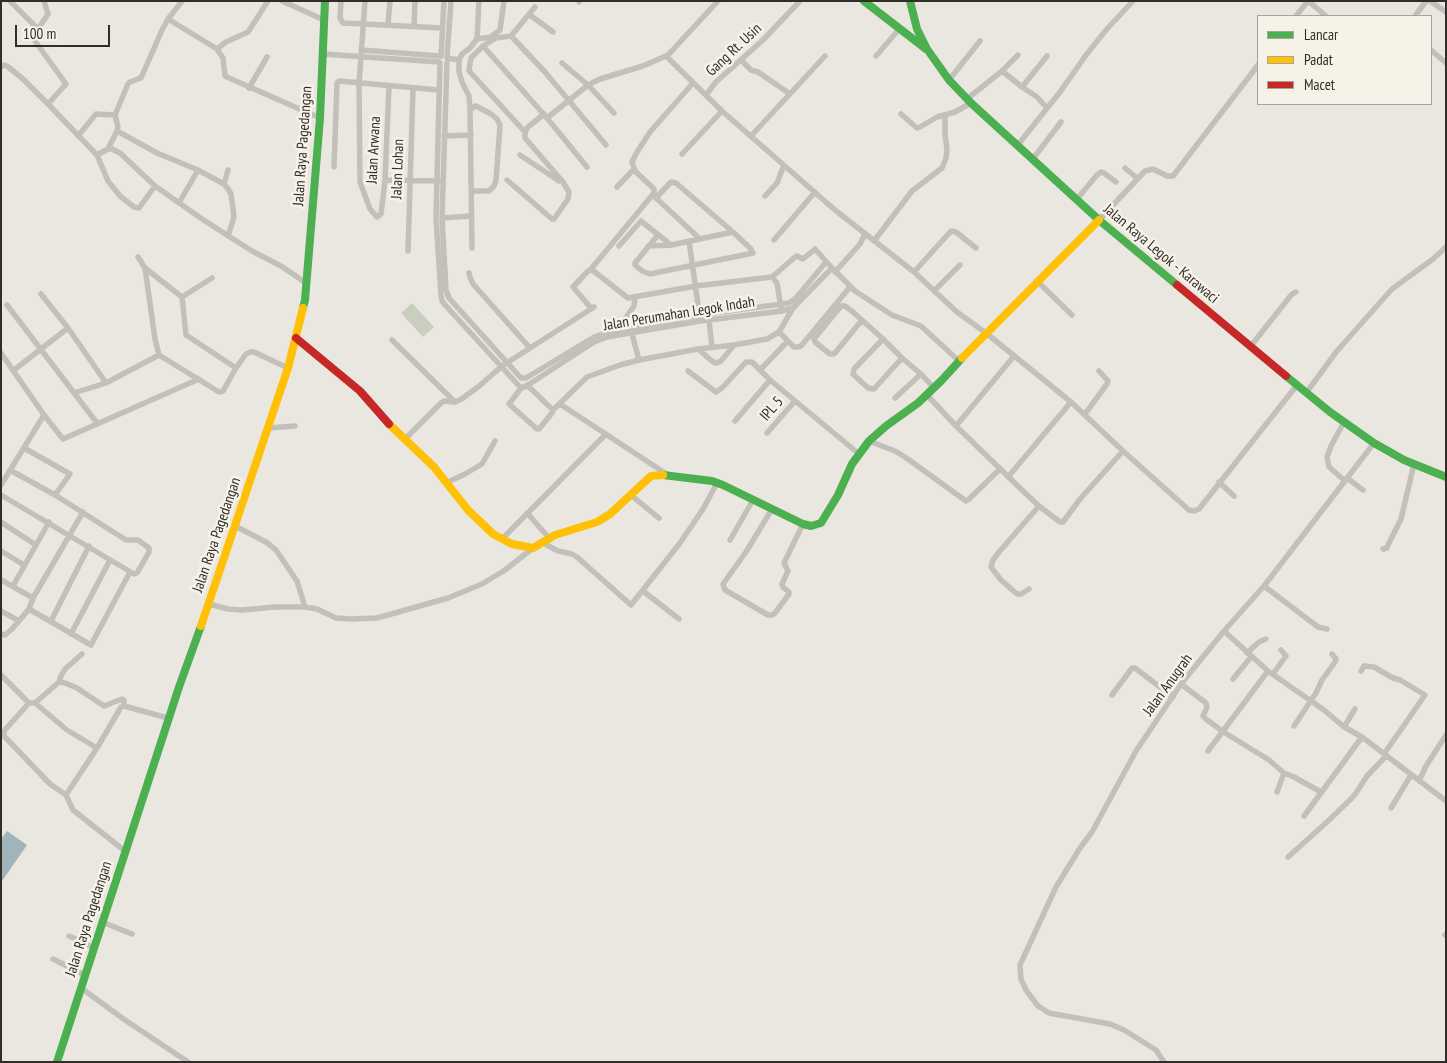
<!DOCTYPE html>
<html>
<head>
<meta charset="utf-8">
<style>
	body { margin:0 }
	#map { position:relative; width:1447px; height:1063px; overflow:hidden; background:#eae7e1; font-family:"PT Sans Narrow",sans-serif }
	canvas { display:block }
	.frame { position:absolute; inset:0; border:2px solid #332d29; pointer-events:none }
	.legend { position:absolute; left:1257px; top:15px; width:175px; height:90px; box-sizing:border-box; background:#f7f2e8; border:1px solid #a9a39c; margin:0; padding:6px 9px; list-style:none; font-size:15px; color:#332d29 }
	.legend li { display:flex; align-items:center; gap:10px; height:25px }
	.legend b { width:25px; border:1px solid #a9a39c }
	.scale { position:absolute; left:15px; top:25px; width:95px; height:22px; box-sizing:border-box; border:2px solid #332d29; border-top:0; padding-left:6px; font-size:15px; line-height:18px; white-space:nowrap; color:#332d29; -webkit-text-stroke:4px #f7f2e8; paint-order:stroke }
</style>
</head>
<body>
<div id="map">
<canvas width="1447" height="1063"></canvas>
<div class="frame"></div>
<ul class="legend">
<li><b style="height:6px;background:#4caf50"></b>Lancar</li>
<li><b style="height:6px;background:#ffc107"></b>Padat</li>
<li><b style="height:6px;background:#c62828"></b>Macet</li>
</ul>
<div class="scale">100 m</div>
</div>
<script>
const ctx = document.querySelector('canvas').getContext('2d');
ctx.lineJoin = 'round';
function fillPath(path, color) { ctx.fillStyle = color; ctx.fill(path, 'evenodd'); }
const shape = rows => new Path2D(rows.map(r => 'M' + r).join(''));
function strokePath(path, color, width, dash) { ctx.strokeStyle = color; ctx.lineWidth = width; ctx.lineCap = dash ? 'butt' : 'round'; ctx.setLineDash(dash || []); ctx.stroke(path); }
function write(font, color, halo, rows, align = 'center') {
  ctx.font = font + ' "PT Sans Narrow",sans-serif'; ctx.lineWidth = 5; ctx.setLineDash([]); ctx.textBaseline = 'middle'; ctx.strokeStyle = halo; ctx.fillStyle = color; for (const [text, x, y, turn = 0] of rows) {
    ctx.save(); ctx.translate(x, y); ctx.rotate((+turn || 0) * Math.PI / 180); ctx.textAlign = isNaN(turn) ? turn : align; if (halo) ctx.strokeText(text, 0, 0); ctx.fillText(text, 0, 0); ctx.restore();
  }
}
const green = shape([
	[412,303,434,327,423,337,401,313]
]);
const water = shape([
	[7,831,27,845,2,881,1,880,1,839]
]);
const street = shape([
	[10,1,38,29],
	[44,1,48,14,38,29,35,41,66,84,48,104],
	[282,1,324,20],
	[341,1,340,18,343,23,442,28],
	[365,1,359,84,360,182,370,209,377,217,381,214,385,180,389,86],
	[1308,1,1326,16],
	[1430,1,1446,12],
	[579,2,579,1],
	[535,7,511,36,496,38,483,46,547,118,587,167],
	[530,15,553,32],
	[1296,16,1308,1],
	[1415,16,1426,1],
	[168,19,217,49,223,58,225,76,229,78,320,118],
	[388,24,390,1],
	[414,26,415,1],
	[511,36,545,72,606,145],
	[477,39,491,37,500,30,504,1],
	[483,46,471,58,469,70,470,72,525,132],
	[217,49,226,42,248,32,268,1],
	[361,50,440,56],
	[1431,50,1446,63],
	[323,54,439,62],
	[441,56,444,1],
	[666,56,722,111,835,210,914,272,957,312,986,333,1071,402,1123,451,1189,510,1194,511,1199,509,1297,385],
	[876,56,900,28],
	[447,57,451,1],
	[447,58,459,60,462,54,470,48,477,39,479,1],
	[459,60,459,72,462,82,469,96,470,109],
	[741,60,751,70,758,72,790,94],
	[440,63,436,218,441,295,442,301,446,306,520,387,525,387,594,342,607,337,700,321,782,311,793,308,832,268],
	[447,63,442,218,446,290,449,298,521,378,526,378,594,337,608,332,700,315,789,303,796,298,826,262],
	[562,63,588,85,614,113],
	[1,67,4,65,7,66,23,79,48,104,97,155,108,181,120,196,134,207,139,208,155,186],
	[1002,71,1022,87,1047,56],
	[949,80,980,41],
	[1022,87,1037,97,1047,108],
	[249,88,267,57],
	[706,95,716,82,763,40,800,1],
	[967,99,1002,71,1018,55],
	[901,114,917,128,920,127,937,117,955,112,971,103],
	[547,118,588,85,600,79,643,66,668,55,718,1],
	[117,131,157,153,198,170,224,184,228,189,231,194,234,217,228,236],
	[78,136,96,114,115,115],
	[444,136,471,135],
	[751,136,825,56],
	[1017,146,1060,92,1086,55,1106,30,1133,1],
	[108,149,112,149,120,153,155,186,202,219,252,251,281,266,306,283],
	[682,154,722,111],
	[97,155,108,149,117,131,118,127,115,115,128,84,130,82,141,78,162,30,168,19,182,1],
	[520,155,559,181],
	[1032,160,1061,122],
	[334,167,337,83,339,81,439,90],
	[1125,168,1138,179],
	[385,180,439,181],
	[507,180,552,219,554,219,568,199,569,192,563,182,525,138,525,132,528,127,544,114],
	[224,184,228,170],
	[617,187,634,169],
	[472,191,489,191,494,186,496,180,500,125,497,119,491,114,476,106,470,109,472,248],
	[765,196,777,183,784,165],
	[1076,200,1097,175,1101,172,1104,173,1116,182],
	[179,203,198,170],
	[442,218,471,216],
	[1099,220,1145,171,1153,169,1167,176,1173,176,1258,65],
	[658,235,635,263,635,265,642,271,650,274,753,253,750,248,733,232,676,183,671,182,656,198,700,239],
	[774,240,815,192],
	[689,241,700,319],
	[874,241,912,191,942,168,946,158,947,149,945,135,945,115],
	[619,246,641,221,671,245],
	[648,246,671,245,733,232],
	[408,251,413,88],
	[138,257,145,268,182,297,186,335,236,368],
	[145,268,155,339,159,355,219,392,223,391,236,368,246,354,251,352,254,352,288,368],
	[591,269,628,298,696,286,772,277,795,257,797,256,803,259,815,249,832,268,855,291,892,315,921,326,959,361],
	[835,272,860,244,865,234],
	[914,272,951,231,956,232,976,248],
	[469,273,470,277,473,284,530,348],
	[772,277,777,283,781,308],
	[1037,281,1072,315],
	[934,291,960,265],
	[41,294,68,328,106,383],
	[182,297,212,278],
	[7,305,97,423],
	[591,308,573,287,588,271,591,269,654,193,654,189,635,171,632,162,637,152,650,132,693,83],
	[709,320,712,347],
	[862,320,835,353,833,354,830,354,815,342,814,339,841,306,845,306,853,312,883,339,902,358,921,374,934,388],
	[625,329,623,322,634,306,635,297],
	[631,330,639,360],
	[779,332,794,347,798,347,801,346,850,287],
	[883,339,854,369,853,374,868,388,874,389,902,358],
	[392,340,455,402],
	[1250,347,1292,294,1296,292],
	[698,349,713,362,717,363,721,361,734,345],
	[1,353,44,415,63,439,199,379],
	[14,370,68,328],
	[688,371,716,392,722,388,746,362,752,362,760,370],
	[770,380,859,454],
	[527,385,553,410],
	[522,387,509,404,537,429,539,429,552,413,553,410,587,377,620,365,639,360,698,349,734,345,767,339,779,332,793,308],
	[74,393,106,383,159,355],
	[1306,393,1337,351,1392,289,1433,259,1446,247],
	[927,395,956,426,1023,491,1039,506,1060,522,1063,522,1080,499,1123,451],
	[895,398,921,374],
	[560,404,668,475],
	[1085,414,1107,384,1108,381,1099,371],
	[735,421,770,380,760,370,785,344],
	[1344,422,1331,446,1327,457,1329,467,1345,481],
	[956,426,1014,356],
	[268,428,295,426],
	[767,433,795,401],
	[404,440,441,403,444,401,455,402,460,400,478,387,502,366,594,307],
	[869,441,895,451,905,457,966,501,969,499,1000,469],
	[24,448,70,474,55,495],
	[1008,477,1071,402],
	[1347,478,1363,490],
	[1219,482,1234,496],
	[446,483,465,474,482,464,495,441],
	[1,485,44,415],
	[1,495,134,574,137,573,149,552,149,548,138,540,126,540,55,495,10,470],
	[631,495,659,518],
	[772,509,746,552,723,584,725,590,768,615,772,615,775,613,789,594,789,592,783,587,782,584,788,571,784,563,803,524],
	[527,513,550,539],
	[1,522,36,545],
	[235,526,266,542,276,550,297,581,305,607],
	[502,539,606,434],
	[730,540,753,500],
	[543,543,558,551,572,554,577,557,631,605,680,543,703,509,717,483],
	[1383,549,1387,548,1388,545,1401,519,1414,464],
	[1,551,24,565],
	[1,580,33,598],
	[13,586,49,522],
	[1264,586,1318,627,1327,629],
	[1029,589,1021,594,1017,594,1001,580,991,567,993,560,999,552,1039,506],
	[643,591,679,619],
	[209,604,228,609,242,610,275,607,305,607,317,609,336,618,352,619,377,618,448,598,482,584,505,570,533,548],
	[29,609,91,645,130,572],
	[1,611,19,621],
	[51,621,89,546],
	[1224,631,1268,671,1324,710,1344,727,1362,737,1446,801],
	[1,634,5,635,11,630,19,621,29,609,33,598,83,512],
	[71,634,110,560],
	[1247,653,1259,642,1266,639],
	[1361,671,1364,666,1374,667,1393,678,1400,680,1425,695,1384,754],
	[1273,674,1286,656,1281,650],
	[1,675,29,703,35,703,67,730,97,748],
	[1233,679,1251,657],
	[59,682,61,676,65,669,82,654],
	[1181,684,1206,703,1207,707,1203,716,1206,719,1222,731,1269,760,1284,773,1277,792],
	[1112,695,1132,668,1135,668,1173,697],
	[29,703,4,731,4,736,50,784,66,795,73,810,125,851],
	[35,703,59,682,65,683,77,688,104,706,122,699,124,700,124,706],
	[1294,726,1316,693,1322,680,1335,662,1336,659,1332,654],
	[1344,727,1355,709],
	[1208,751,1268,671],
	[1284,773,1294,777,1321,792],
	[1419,781,1426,766,1446,735],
	[66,795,97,748,121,707,124,706,168,718],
	[1391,808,1411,775],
	[1304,816,1362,737],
	[1288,857,1327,822,1351,799,1356,793,1367,776,1386,756],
	[102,922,132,934],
	[1445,935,1446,934],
	[69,936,94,948],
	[53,959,85,975],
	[81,988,125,1020,188,1062],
	[1164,1062,1156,1050,1124,1030,1110,1024,1049,1013,1038,1006,1026,990,1021,979,1020,965,1056,887,1080,848,1092,832,1136,751,1181,684,1224,631,1264,586,1374,443]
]);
const fast = shape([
	[864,1,926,49],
	[910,1,917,29,927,49,949,80,971,103,1099,220,1177,285],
	[303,308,305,300,320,118,325,1],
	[1286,376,1330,412,1374,443,1404,460,1446,477],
	[663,475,712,481,723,485,803,524,811,526,821,523,838,495,852,464,869,441,886,426,918,403,941,381,962,358],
	[57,1062,179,687,201,626]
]);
const slow = shape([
	[962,358,1099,220],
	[389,424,434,467,468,510,493,534,512,544,533,548,555,535,597,522,610,514,651,476,663,475],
	[201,626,288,368,303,308]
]);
const jam = shape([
	[1177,285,1286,376],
	[296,338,360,391,389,424]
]);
const streetNames = [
	["Gang Rt. Usin",734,50,-43],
	["Jalan Raya Pagedangan",303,146,-86],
	["Jalan Arwana",374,150,-87],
	["Jalan Lohan",398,169,-88],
	["Jalan Raya Legok - Karawaci",1161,254,40],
	["Jalan Perumahan Legok Indah",679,314,-9],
	["IPL 5",772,409,-49],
	["Jalan Raya Pagedangan",217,535,-71],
	["Jalan Anugrah",1168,685,-54],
	["Jalan Raya Pagedangan",89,919,-72]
];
fillPath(green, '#c9cfbd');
fillPath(water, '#9fb5b9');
strokePath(street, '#c3bfba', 5.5);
strokePath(fast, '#4caf50', 8);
strokePath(slow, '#ffc107', 8);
strokePath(jam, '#c62828', 8);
write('15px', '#332d29', '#f7f2e8', streetNames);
</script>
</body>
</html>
